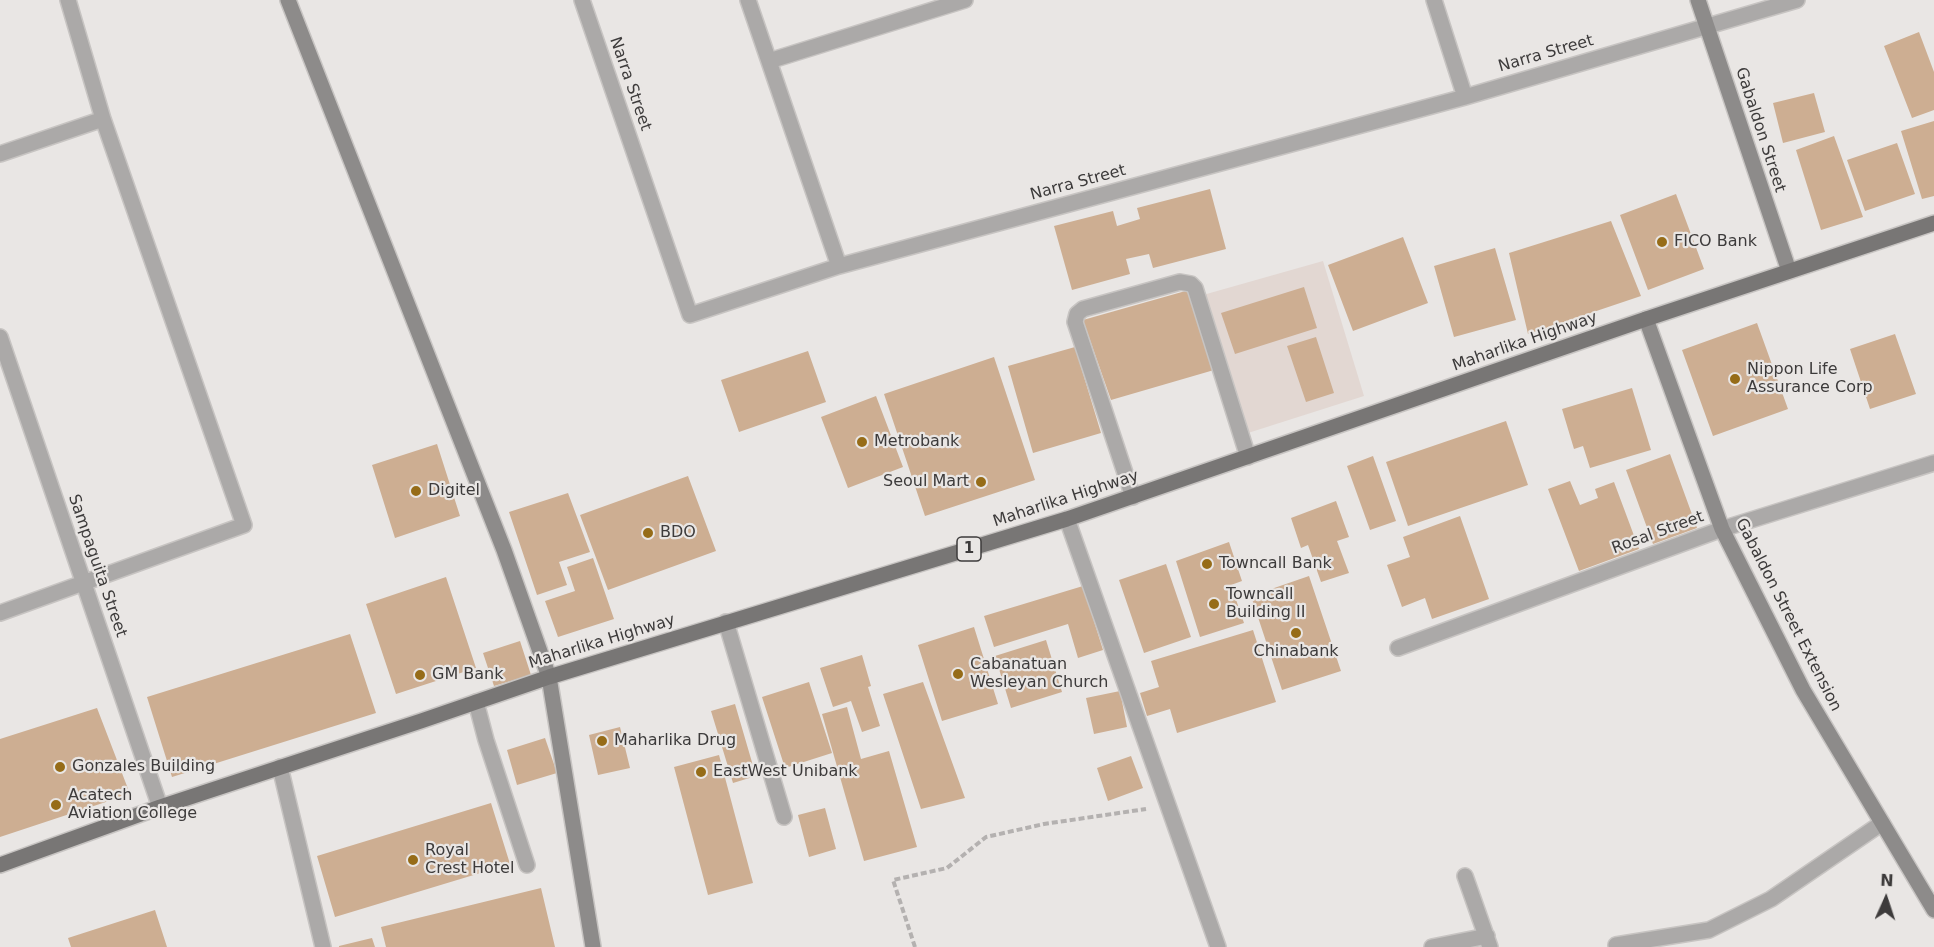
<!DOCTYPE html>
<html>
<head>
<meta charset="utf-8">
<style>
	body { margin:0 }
	#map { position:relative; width:1934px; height:947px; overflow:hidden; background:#e9e6e4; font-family:"DejaVu Sans",sans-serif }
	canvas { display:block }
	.north { position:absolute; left:1856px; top:869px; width:60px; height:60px; -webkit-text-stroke:4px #e9e6e4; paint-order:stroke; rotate:3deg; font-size:16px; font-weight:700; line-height:24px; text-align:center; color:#3d3b3b }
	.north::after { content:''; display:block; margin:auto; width:21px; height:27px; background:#3d3b3b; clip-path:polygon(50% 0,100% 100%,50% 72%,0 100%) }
</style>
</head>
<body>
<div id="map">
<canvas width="1934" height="947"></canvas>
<div class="north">N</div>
</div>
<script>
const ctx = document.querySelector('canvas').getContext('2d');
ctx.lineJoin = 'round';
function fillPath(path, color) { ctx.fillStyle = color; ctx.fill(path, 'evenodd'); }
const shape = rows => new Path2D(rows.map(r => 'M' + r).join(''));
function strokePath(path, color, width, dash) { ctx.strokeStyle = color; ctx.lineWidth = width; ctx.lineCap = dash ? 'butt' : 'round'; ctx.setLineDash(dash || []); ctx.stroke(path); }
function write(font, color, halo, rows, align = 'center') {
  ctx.font = font + ' "DejaVu Sans",sans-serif'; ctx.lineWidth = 4.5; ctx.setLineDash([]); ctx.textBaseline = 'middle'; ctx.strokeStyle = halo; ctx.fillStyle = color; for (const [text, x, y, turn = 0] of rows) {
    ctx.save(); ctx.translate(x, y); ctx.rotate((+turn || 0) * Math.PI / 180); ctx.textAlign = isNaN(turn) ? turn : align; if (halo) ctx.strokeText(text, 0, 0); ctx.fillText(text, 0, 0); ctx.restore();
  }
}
const built = shape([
	[1323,261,1364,396,1248,433,1203,295]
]);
const building = shape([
	[1919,32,1934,72,1934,110,1912,118,1884,46],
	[1814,93,1825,132,1783,143,1773,103],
	[1934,121,1934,196,1922,199,1901,131],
	[1834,136,1863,217,1821,230,1796,150],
	[1897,143,1915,194,1865,211,1847,160],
	[1210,189,1226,249,1153,268,1149,254,1126,259,1130,274,1072,290,1054,226,1113,211,1117,226,1140,219,1137,208],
	[1676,194,1704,269,1648,290,1620,215],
	[1611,221,1641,296,1528,334,1509,253],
	[1403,237,1428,303,1353,331,1328,265],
	[1495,248,1516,320,1454,337,1434,266],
	[1304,287,1317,328,1235,354,1221,313],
	[1189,290,1214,370,1111,400,1083,320],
	[1757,323,1788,409,1713,436,1682,350],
	[1895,334,1916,394,1870,409,1850,349],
	[1316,337,1334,393,1306,402,1287,346],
	[1075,347,1101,433,1033,453,1008,366],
	[808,351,826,402,739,432,721,380],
	[994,357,1035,480,925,516,884,394],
	[1632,388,1651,450,1590,468,1583,446,1574,449,1562,409],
	[876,396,903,467,848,488,821,417],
	[1506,421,1528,485,1408,526,1386,462],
	[437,444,460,516,395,538,372,465],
	[1670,454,1697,528,1653,544,1626,470],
	[1373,456,1396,521,1370,530,1347,466],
	[688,476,716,551,608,590,580,515],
	[1570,481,1580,505,1598,498,1595,489,1614,482,1639,549,1579,571,1548,489],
	[568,493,590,552,559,562,567,585,537,595,509,512],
	[1336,501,1349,537,1337,541,1349,573,1321,582,1308,545,1301,548,1291,518],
	[1460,516,1489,599,1432,619,1425,598,1402,607,1387,565,1410,557,1403,537],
	[1229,542,1242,581,1231,585,1244,623,1200,637,1176,561],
	[593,558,614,619,558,637,545,601,575,591,567,567],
	[1166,564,1191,637,1144,653,1119,580],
	[1309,576,1341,671,1282,690,1251,596],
	[446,577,476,668,396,694,366,604],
	[1083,586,1103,650,1078,658,1068,624,994,647,984,616],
	[974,627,998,704,942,721,918,645],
	[1253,630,1276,702,1177,733,1170,709,1147,716,1140,693,1159,687,1151,661],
	[350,634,376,713,172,777,147,697],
	[1046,640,1062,692,1011,708,995,656],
	[520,641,531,675,494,686,483,653],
	[862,655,871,686,868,687,880,726,862,732,851,701,833,707,820,668],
	[809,682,832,753,785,768,762,697],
	[923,682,965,798,921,809,883,694],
	[1120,691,1127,727,1094,734,1086,698],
	[735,704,756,776,733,783,711,711],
	[847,707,861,759,889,751,917,847,864,861,822,714],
	[97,708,130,794,0,837,0,739],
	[620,727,630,768,598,775,589,735],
	[545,738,557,773,517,785,507,750],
	[719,755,753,883,708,895,674,767],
	[1131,756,1143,788,1108,801,1097,768],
	[491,803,510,864,335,917,317,856],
	[825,808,836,849,809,857,798,815],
	[541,888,555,947,386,947,381,927],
	[155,910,167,947,71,947,68,938],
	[372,938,375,947,339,947,339,946]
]);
const path = shape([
	[915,947,893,880,947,868,986,837,1044,824,1146,809]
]);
const lane = shape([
	[1133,497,1075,322,1077,314,1083,309,1180,282,1191,284,1195,288,1248,457],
	[726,622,784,817],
	[476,702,486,740,527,865],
	[1616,945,1709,930,1771,899,1882,823]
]);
const street = shape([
	[582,0,690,315,839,266,1465,97,1797,0],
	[748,0,839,266],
	[1434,0,1465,97],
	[769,61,965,0],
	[0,154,103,119],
	[0,337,160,807],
	[1067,519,1218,947],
	[0,613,244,525,103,119,68,0],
	[1398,648,1722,529,1934,463],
	[280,767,323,947],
	[1465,876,1490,947],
	[1432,947,1487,936]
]);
const secondary = shape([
	[288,0,504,550,549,677,593,947],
	[1698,0,1789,271],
	[1646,319,1722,529,1803,690,1934,910]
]);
const primary = shape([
	[0,865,160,807,421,721,549,677,1067,519,1646,319,1934,223]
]);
const markers = [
	[1662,242,6,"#966c18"],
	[1735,379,6,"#966c18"],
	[862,442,6,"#966c18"],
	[981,482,6,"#966c18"],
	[416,491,6,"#966c18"],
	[648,533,6,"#966c18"],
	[1207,564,6,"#966c18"],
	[1214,604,6,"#966c18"],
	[1296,633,6,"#966c18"],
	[958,674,6,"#966c18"],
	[420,675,6,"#966c18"],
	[602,741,6,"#966c18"],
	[60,767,6,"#966c18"],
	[701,772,6,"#966c18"],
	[56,805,6,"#966c18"],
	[413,860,6,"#966c18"]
];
const shields = [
	[969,549,24]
];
const shieldNames = [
	["1",969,549]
];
const streetNames = [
	["Narra Street",1546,54,-16],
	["Narra Street",630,84,71],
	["Gabaldon Street",1760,130,72],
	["Narra Street",1078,183,-15],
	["Maharlika Highway",1525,342,-19],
	["Maharlika Highway",1066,499,-18],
	["Rosal Street",1658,533,-20],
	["Sampaguita Street",97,566,71],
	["Gabaldon Street Extension",1788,615,63],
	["Maharlika Highway",602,642,-17]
];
const poiNames = [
	["FICO Bank",1674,242],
	["Nippon Life",1747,370],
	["Assurance Corp",1747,388],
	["Metrobank",874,442],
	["Seoul Mart",969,482,"right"],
	["Digitel",428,491],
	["BDO",660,533],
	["Towncall Bank",1219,564],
	["Towncall",1226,595],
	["Building II",1226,613],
	["Chinabank",1296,652,"center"],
	["Cabanatuan",970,665],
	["Wesleyan Church",970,683],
	["GM Bank",432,675],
	["Maharlika Drug",614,741],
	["Gonzales Building",72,767],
	["EastWest Unibank",713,772],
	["Acatech",68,796],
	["Aviation College",68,814],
	["Royal",425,851],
	["Crest Hotel",425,869]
];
fillPath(built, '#e2d7d2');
fillPath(building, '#cdae92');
strokePath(lane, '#c7c4c2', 18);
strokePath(street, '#c7c4c2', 18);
strokePath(secondary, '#c7c4c2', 18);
strokePath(primary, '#c7c4c2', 18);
strokePath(path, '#b4b1b0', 4, [6, 3]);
strokePath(lane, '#aba9a8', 15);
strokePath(street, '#aba9a8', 15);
strokePath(secondary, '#8d8b8a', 15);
strokePath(primary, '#787675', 15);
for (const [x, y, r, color] of markers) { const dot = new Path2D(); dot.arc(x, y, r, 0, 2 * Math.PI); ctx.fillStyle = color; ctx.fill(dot); strokePath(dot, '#e9e6e4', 2); }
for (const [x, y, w] of shields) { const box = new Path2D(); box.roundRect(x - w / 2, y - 12, w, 24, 4.5); ctx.fillStyle = '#e9e6e4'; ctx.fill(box); strokePath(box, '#3d3b3b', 1.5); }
write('bold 15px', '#3d3b3b', null, shieldNames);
write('16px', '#3d3b3b', '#e9e6e4', streetNames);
write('16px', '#3d3b3b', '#e9e6e4', poiNames, 'left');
</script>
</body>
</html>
